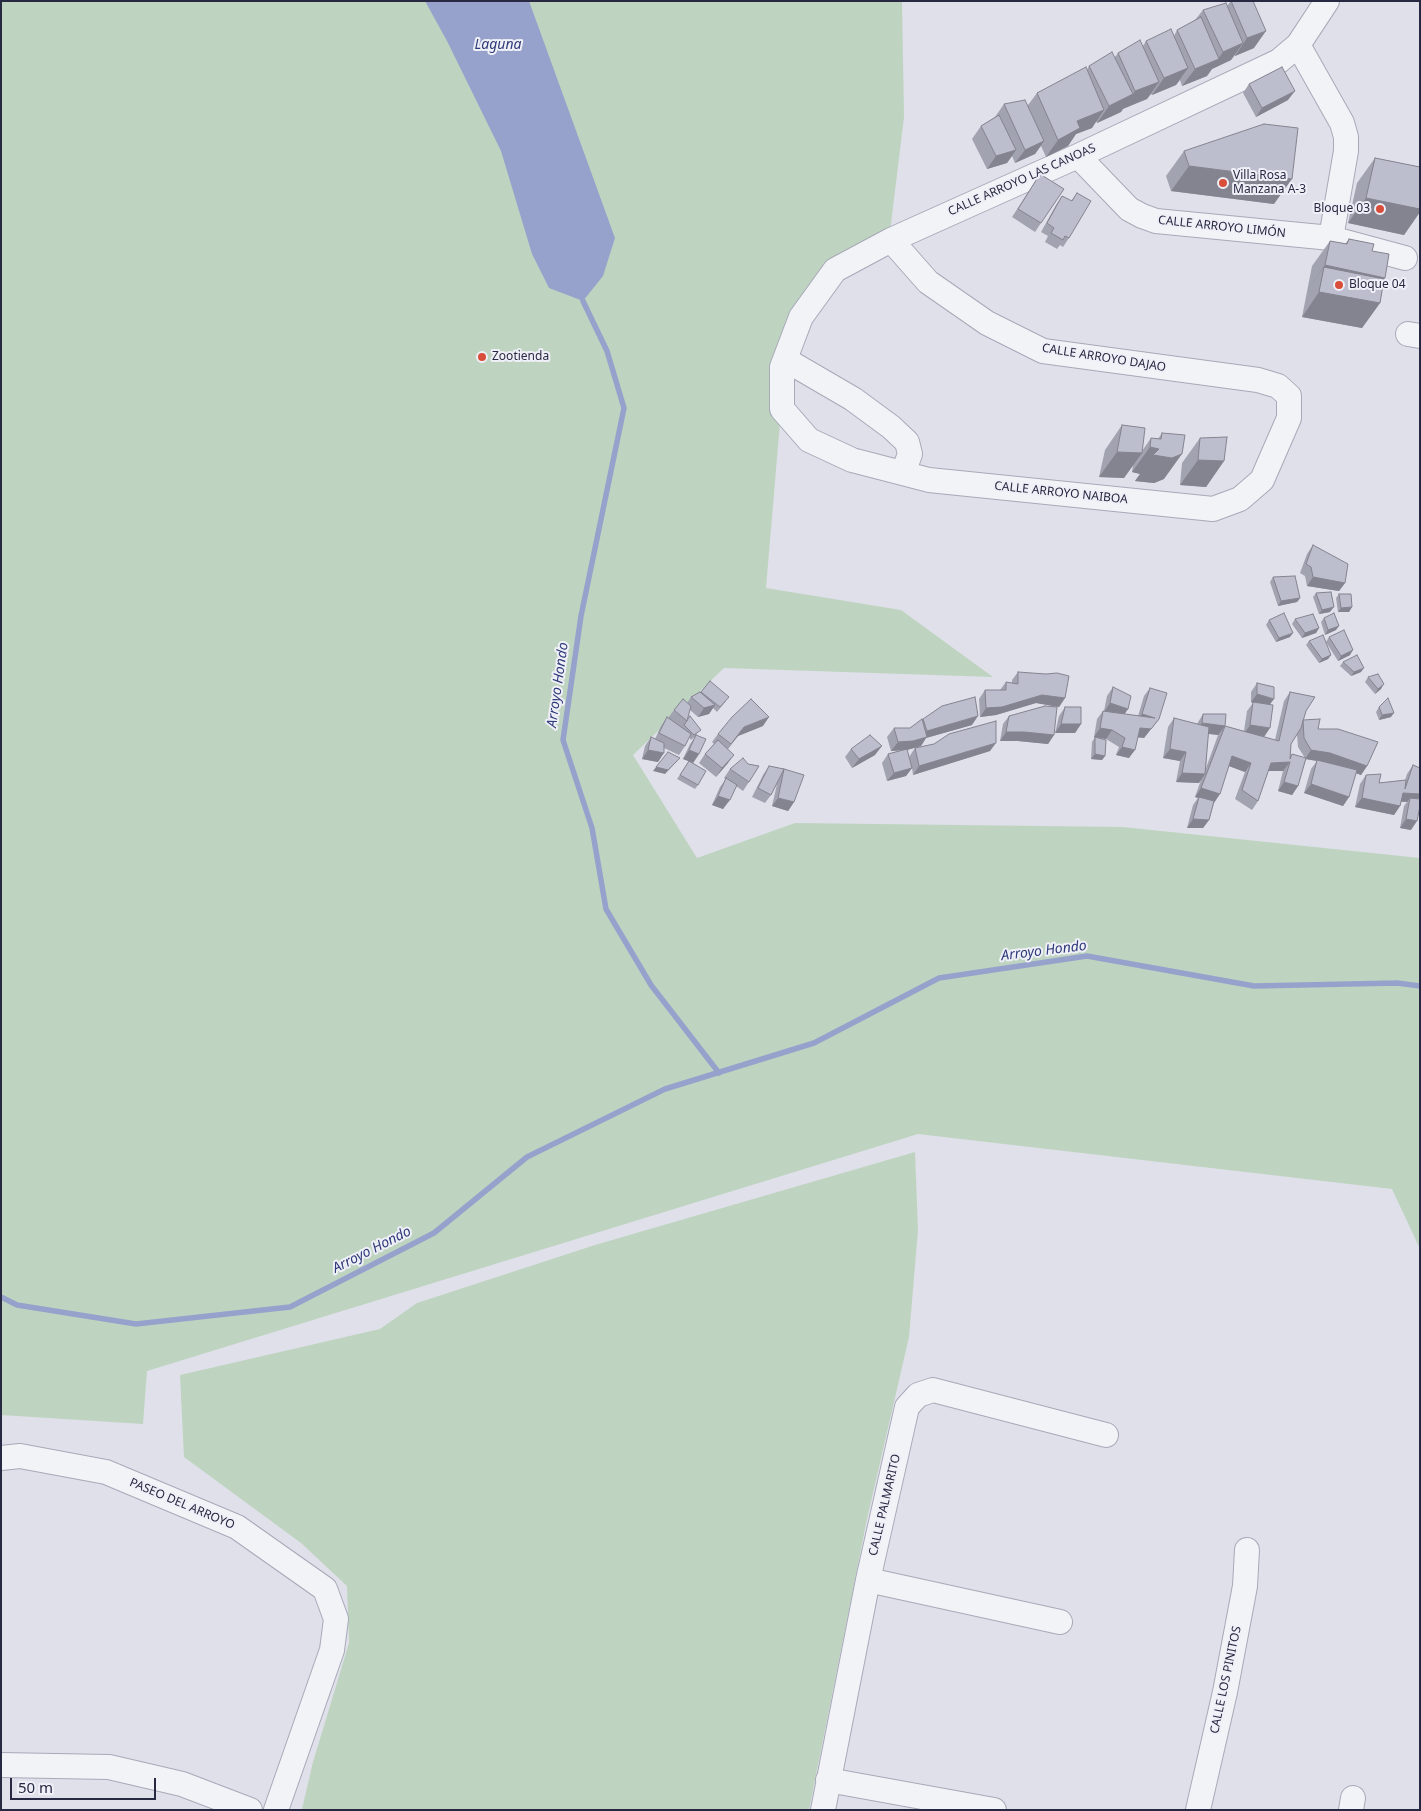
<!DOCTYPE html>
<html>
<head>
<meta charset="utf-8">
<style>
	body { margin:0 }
	#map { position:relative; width:1421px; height:1811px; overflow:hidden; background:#dfe0ea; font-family:"Noto Sans",sans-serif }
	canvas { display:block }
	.frame { position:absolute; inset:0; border:2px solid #272942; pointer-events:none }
	.scale { position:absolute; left:10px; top:1778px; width:146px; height:22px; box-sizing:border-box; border:2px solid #272942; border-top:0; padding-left:6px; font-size:15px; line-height:18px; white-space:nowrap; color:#272942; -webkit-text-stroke:4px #eff0f7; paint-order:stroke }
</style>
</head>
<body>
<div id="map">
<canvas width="1421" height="1811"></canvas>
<div class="frame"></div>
<div class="scale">50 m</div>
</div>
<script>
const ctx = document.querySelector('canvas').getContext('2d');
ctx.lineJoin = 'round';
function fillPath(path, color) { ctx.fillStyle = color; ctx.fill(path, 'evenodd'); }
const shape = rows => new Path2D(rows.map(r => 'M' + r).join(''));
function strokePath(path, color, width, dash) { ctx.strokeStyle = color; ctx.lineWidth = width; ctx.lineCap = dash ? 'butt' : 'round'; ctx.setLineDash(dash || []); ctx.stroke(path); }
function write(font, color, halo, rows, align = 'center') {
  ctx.font = font + ' "Noto Sans",sans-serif'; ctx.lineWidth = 4; ctx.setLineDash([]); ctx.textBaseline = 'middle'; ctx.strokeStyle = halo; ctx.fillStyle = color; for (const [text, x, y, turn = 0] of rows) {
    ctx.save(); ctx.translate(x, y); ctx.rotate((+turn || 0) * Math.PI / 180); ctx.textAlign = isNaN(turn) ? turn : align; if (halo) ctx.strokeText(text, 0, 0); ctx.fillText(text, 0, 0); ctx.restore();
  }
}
const green = shape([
	[1,1,902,1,904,117,890,232,788,328,766,588,901,610,993,677,724,668,633,755,697,858,795,823,1123,827,1420,858,1420,1249,1392,1189,918,1134,147,1371,143,1424,1,1415],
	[915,1152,918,1230,909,1337,867,1519,809,1810,302,1809,313,1762,349,1643,347,1586,301,1543,184,1457,180,1375,380,1329,417,1303,595,1245]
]);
const water = shape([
	[425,1,529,1,615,238,603,276,583,301,549,288,532,254,501,151,447,41]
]);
const stream = shape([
	[583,301,607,351,624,408,581,616,563,740,592,828,606,909,651,985,719,1073],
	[1,1297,17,1305,136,1324,290,1307,434,1233,527,1157,665,1089,814,1043,939,978,1087,956,1254,986,1397,983,1420,986]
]);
const minor = shape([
	[1078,156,1129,209,1142,216,1156,221,1331,238,1346,151,1346,137,1342,123,1298,45],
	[891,240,928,282,987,323,1043,351,1258,380,1278,386,1289,396,1289,418,1262,480,1240,499,1213,509,929,480,852,460,809,440,782,409,782,367,801,317,835,270,891,240,1078,156,1279,61,1298,45,1327,1],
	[1342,241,1405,258],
	[1408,334,1420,336],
	[786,360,853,399,891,427,907,442,910,454,903,473],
	[1,1458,20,1456,106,1472,237,1527,325,1589,336,1619,332,1650,276,1810],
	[868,1580,1060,1622],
	[1,1765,109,1767,182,1784,250,1810],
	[828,1780,994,1810],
	[823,1810,868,1580,907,1407,918,1395,933,1390,1106,1435],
	[1198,1810,1225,1692,1245,1586,1247,1550],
	[1351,1810,1353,1798]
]);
const wall = shape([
	[1231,1,1254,48,1235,56,1235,55,1231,60,1212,69,1207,76,1182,86,1180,80,1176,85,1152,95,1151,94,1147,99,1123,108,1121,112,1097,123,1096,121,1092,128,1076,134,1068,146,1046,157,1041,146,1035,154,1015,163,1012,156,1007,163,987,169,972,139,981,126,995,117,1004,104,1028,105,1037,93,1087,70,1089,66,1115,57,1118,53,1143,46,1146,41,1174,36,1177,30,1195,20,1203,10,1227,6],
	[1249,84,1288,100,1256,117,1243,93],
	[1184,151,1274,204,1171,191,1166,176],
	[1375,158,1420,167,1420,212,1404,235,1348,223,1357,183],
	[1040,174,1041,223,1035,232,1012,217],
	[1077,193,1069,238,1063,247,1060,245,1057,249,1045,242,1048,236,1041,232,1056,205,1062,196,1071,201],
	[1349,239,1372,251,1384,279,1380,303,1362,328,1302,317,1312,266,1330,241,1345,244],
	[1122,425,1142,451,1151,438,1158,439,1162,433,1164,479,1154,483,1135,481,1140,474,1132,472,1133,465,1124,478,1099,477,1105,450],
	[1200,438,1224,461,1206,487,1180,485,1182,463],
	[1313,545,1345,583,1339,591,1307,586,1305,576,1300,573,1307,554],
	[1273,577,1300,598,1297,602,1278,606,1270,582],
	[1316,593,1330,612,1319,614,1313,597],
	[1339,594,1352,607,1349,612,1338,612,1336,598],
	[1324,618,1336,630,1325,635,1321,622],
	[1295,619,1319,628,1316,633,1302,638,1292,624],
	[1269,620,1290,637,1276,642,1266,625],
	[1329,637,1350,655,1338,661,1326,642],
	[1309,641,1331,655,1328,659,1319,663,1306,645],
	[1343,662,1361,672,1351,676,1340,666],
	[1018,672,1065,698,1059,707,1036,703,996,715,980,717,979,699,985,690,1000,690,1006,682,1012,683,1012,680],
	[1368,677,1381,689,1375,694,1365,682],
	[710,681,726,701,717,712,713,708,709,714,698,717,690,710,687,720,697,734,696,735,699,754,693,763,691,762,698,785,695,789,677,779,689,761,683,759,690,744,696,736,691,740,689,737,685,746,679,755,664,748,658,762,642,759,645,746,651,737,655,739,661,726,667,717,668,718,674,710,687,703,691,697,700,693],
	[1257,683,1270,705,1264,737,1275,740,1284,701,1290,692,1306,711,1303,720,1318,729,1367,766,1361,775,1356,773,1349,797,1343,806,1304,793,1311,769,1317,761,1306,759,1298,786,1292,795,1278,791,1283,771,1268,771,1258,801,1252,810,1235,799,1245,772,1229,766,1214,803,1209,820,1203,828,1187,828,1193,805,1198,798,1195,797,1201,780,1199,783,1176,782,1180,761,1163,758,1168,727,1174,718,1197,724,1203,714,1225,726,1244,731,1247,711,1253,703,1251,702,1251,692],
	[1208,734,1218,735,1206,768],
	[1297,734,1298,747,1305,758,1292,754,1290,757,1291,744],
	[1113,687,1128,709,1124,714,1138,716,1144,696,1150,688,1159,719,1144,738,1138,737,1129,758,1116,755,1119,747,1106,739,1094,737,1097,719,1103,711,1104,711,1107,696],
	[1065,707,1081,724,1075,733,1055,733,1059,716],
	[1379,707,1391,717,1379,720,1376,712],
	[1009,716,1054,735,1048,744,1018,741,1000,741,1003,724],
	[923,719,972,725,926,738,921,746,907,750,910,762,909,757,915,748,990,751,913,775,912,768,906,776,887,781,882,763,888,754,902,750,891,751,887,737,894,728,910,728],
	[763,726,738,736,728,749,728,763,716,777,699,763,705,754,714,744,712,742,718,734],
	[1095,737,1105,756,1102,760,1091,759,1092,742],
	[851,749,875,755,852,768,845,757],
	[1413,765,1420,768,1420,796,1418,799,1411,830,1400,828,1404,806,1407,802,1401,802,1400,806,1394,815,1355,807,1360,784,1366,775,1379,783,1405,780,1407,774],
	[769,766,784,769,794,802,788,811,772,806,777,784,771,795,765,803,752,797,763,775],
	[730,769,749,782,743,791,736,786,723,809,712,805,720,787,726,779,724,778]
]);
const shadedWall = shape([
	[1266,31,1254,48,1235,56,1247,38],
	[1243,43,1231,60,1212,69,1207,76,1182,86,1195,69,1218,59,1223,52],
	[1188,68,1176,85,1152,95,1164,78],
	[1159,82,1147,99,1123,109,1135,91],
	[1295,91,1288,100,1256,117,1262,108],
	[1133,94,1121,112,1097,123,1109,106],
	[1104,110,1092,128,1076,134,1068,146,1046,157,1058,140,1077,121],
	[1044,141,1035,154,1015,163,1025,150],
	[1016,150,1007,163,987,169,996,156],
	[1189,166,1292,179,1274,204,1171,191],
	[1366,198,1420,209,1420,212,1404,235,1348,223],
	[1325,265,1385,278,1368,301,1380,303,1362,328,1302,317,1319,292,1324,267,1307,291],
	[1150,447,1182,454,1164,479,1154,483,1135,481,1140,474,1132,472],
	[1117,452,1142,453,1124,478,1099,477],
	[1198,460,1224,461,1206,487,1180,485],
	[1313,577,1345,583,1339,591,1307,586],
	[1300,598,1297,602,1278,606,1281,601],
	[1334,607,1330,612,1319,614,1322,610],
	[1352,607,1349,612,1338,612,1341,608],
	[1339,626,1336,630,1325,635,1328,630],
	[1319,628,1316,633,1302,638,1305,633],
	[1293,633,1290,637,1276,642,1279,638],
	[1353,650,1350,655,1338,661,1341,656],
	[1331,655,1328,659,1319,663,1322,659],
	[1364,668,1361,672,1351,676,1354,672],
	[1384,684,1381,689,1375,694,1378,689],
	[1257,694,1274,699,1268,707,1251,702],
	[1042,695,1065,698,1059,707,1036,703,996,715,980,717,986,708],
	[1110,703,1128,709,1122,718,1104,712],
	[715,705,709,714,698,717,704,708],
	[1394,713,1391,717,1379,720,1382,715],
	[1142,714,1155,718,1136,723],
	[978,716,972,725,926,738,921,746,907,750,891,751,898,742,921,739,927,731],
	[769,717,763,726,738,736,725,752,744,727],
	[1159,719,1144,738,1134,737,1140,728],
	[1202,723,1225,726,1218,735,1196,732],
	[1061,724,1081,724,1075,733,1055,733],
	[1250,725,1270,728,1264,737,1244,734],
	[1100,728,1112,730,1106,739,1094,737],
	[1006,732,1024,732,1054,735,1048,744,1018,741,1000,741],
	[996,743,990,751,913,775,919,766],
	[882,746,875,755,852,768,859,759],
	[1122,747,1135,750,1129,758,1116,755],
	[1170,749,1186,752,1180,761,1163,758],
	[648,750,664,753,658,762,642,759],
	[689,750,699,754,693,763,683,759],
	[1311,750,1330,753,1367,766,1361,775,1324,762,1305,759],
	[1095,754,1105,756,1102,760,1091,759],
	[734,755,728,763,716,777,722,768],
	[1232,756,1251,763,1245,772,1226,765],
	[680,758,665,774,653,771,656,767],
	[1290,762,1283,771,1265,771,1271,763],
	[912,768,906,776,887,781,894,773],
	[1182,773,1205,774,1199,783,1176,782],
	[1284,782,1298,786,1292,795,1278,791],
	[1311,784,1349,797,1343,806,1304,793],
	[1201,788,1220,794,1214,803,1199,797,1198,798,1195,797],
	[1403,793,1420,794,1420,796,1415,803,1410,798,1407,802,1397,801],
	[718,796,730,800,723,809,712,805],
	[778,798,794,802,788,811,772,806],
	[1362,798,1400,806,1394,815,1355,807],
	[1193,819,1209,820,1203,828,1187,828],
	[1406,819,1417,821,1411,830,1400,828]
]);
const building = shape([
	[1231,1,1253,1,1266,31,1247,38,1231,1],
	[1226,3,1243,43,1223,52,1203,10,1226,3],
	[1201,17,1219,59,1195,69,1177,30,1201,17],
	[1171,29,1188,68,1164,78,1146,41,1171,29],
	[1140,40,1159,82,1135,91,1118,53,1140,40],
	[1112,52,1133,94,1109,106,1089,66,1112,52],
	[1086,67,1104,110,1077,121,1080,128,1058,140,1037,93,1086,67],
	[1282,67,1295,91,1262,108,1249,84,1282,67],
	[1025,100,1044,141,1025,150,1004,104,1025,100],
	[999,115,1016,150,996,156,981,126,999,115],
	[1264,124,1298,128,1292,179,1189,166,1184,151,1264,124],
	[1375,158,1420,167,1420,209,1366,198,1375,158],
	[1040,174,1064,189,1041,223,1018,209,1040,174],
	[1077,193,1091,201,1069,238,1065,236,1063,240,1051,233,1054,228,1047,223,1062,196,1072,201,1077,193],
	[1349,239,1374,244,1372,251,1389,254,1385,278,1325,265,1330,241,1347,244,1349,239],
	[1324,267,1384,279,1380,303,1319,292,1324,267],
	[1122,425,1145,428,1142,453,1117,452,1122,425],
	[1162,433,1185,435,1182,454,1172,458,1153,455,1159,449,1150,447,1151,438,1161,439,1162,433],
	[1227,437,1224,461,1198,460,1200,438,1227,437],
	[1313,545,1348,564,1345,583,1313,577,1311,567,1306,564,1313,545],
	[1295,576,1300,598,1281,601,1273,577,1295,576],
	[1331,592,1334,607,1322,610,1316,593,1331,592],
	[1339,594,1351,594,1352,607,1341,608,1339,594],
	[1284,613,1293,633,1279,638,1269,620,1284,613],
	[1334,613,1339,626,1328,630,1324,618,1334,613],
	[1313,614,1319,628,1305,633,1295,619,1313,614],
	[1344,630,1353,650,1341,656,1329,637,1344,630],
	[1323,635,1331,655,1322,659,1309,641,1323,635],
	[1357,655,1364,668,1354,672,1343,662,1357,655],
	[1018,672,1046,674,1057,673,1069,676,1065,698,1042,695,1002,707,986,708,985,690,1006,690,1006,682,1018,684,1018,672],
	[1378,674,1384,684,1378,689,1368,677,1378,674],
	[710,681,729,697,720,707,701,692,710,681],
	[1257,683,1274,687,1274,699,1257,694,1257,683],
	[1113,687,1131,696,1128,709,1110,703,1113,687],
	[1150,688,1167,693,1159,719,1151,729,1140,728,1135,750,1122,747,1125,738,1112,730,1100,728,1103,711,1155,718,1142,714,1150,688],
	[700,692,715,705,704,708,691,697,700,692],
	[1290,692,1315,697,1306,711,1301,728,1291,744,1290,759,1292,754,1306,758,1298,786,1284,782,1290,762,1271,763,1258,801,1242,790,1251,763,1232,756,1220,794,1201,788,1225,726,1202,723,1203,714,1226,714,1225,726,1279,741,1290,692],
	[975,697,978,716,927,731,923,719,942,706,975,697],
	[1388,698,1394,713,1382,715,1379,707,1388,698],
	[683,699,691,706,687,721,674,710,683,699],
	[751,699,769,717,744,727,731,744,718,734,732,717,751,699],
	[1253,702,1273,705,1270,728,1250,725,1253,702],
	[1045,706,1057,707,1054,735,1024,732,1006,732,1009,716,1045,706],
	[1065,707,1081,707,1081,724,1061,724,1065,707],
	[690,716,701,730,694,735,684,725,690,716],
	[667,717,691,734,685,746,659,733,667,717],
	[1174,718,1209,727,1205,774,1182,773,1186,752,1170,749,1174,718],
	[922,719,927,737,913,741,898,742,894,728,910,728,922,719],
	[1320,719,1318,729,1338,729,1378,742,1367,766,1330,753,1311,750,1304,738,1303,720,1320,719],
	[996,721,996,743,919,766,915,748,934,744,949,734,996,721],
	[696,735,706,739,699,754,689,750,696,735],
	[870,735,882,746,859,759,851,749,870,735],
	[651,737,664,743,664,753,648,750,651,737],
	[1095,737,1106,740,1105,756,1095,754,1095,737],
	[718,740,734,755,722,768,705,754,718,740],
	[907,749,912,768,894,773,888,754,907,749],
	[668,752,680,758,668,770,656,767,668,752],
	[743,758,748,764,759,766,749,782,730,769,743,758],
	[1317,760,1357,770,1349,797,1311,784,1317,760],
	[689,761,706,771,698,785,680,775,689,761],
	[1413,765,1420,768,1420,794,1403,793,1400,806,1362,798,1366,775,1381,774,1379,783,1406,780,1405,789,1413,765],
	[769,766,784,769,771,795,758,788,769,766],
	[784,769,804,775,794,802,778,798,784,769],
	[726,778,737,785,730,800,718,796,726,778],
	[1199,797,1214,801,1209,820,1193,819,1199,797],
	[1410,798,1420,799,1420,806,1417,821,1406,819,1410,798]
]);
const markers = [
	[1223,183,5,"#d84e3a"],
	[1380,209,5,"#d84e3a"],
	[1339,285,5,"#d84e3a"],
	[482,357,5,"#d84e3a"]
];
const poiNames = [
	["Villa Rosa",1233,176],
	["Manzana A-3",1233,190],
	["Bloque 03",1370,209,"right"],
	["Bloque 04",1349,285],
	["Zootienda",492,357]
];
const streetNames = [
	["CALLE ARROYO LAS CANOAS",1022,180,-24],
	["CALLE ARROYO LIMÓN",1222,227,6],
	["CALLE ARROYO DAJAO",1104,358,9],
	["CALLE ARROYO NAIBOA",1061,493,6],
	["PASEO DEL ARROYO",182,1504,23],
	["CALLE PALMARITO",885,1505,-77],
	["CALLE LOS PINITOS",1226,1680,-78]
];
const waterNames = [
	["Laguna",498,45],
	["Arroyo Hondo",558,685,-82],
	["Arroyo Hondo",1044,951,-7],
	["Arroyo Hondo",372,1250,-27]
];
fillPath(green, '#bfd4c0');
fillPath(water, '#97a2cc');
strokePath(stream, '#97a2cc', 5.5);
strokePath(minor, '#a8a9b8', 26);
strokePath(minor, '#f2f3f7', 24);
fillPath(wall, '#a2a3b0');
fillPath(shadedWall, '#848490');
fillPath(building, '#bcbdcd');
strokePath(building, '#848490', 1);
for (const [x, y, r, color] of markers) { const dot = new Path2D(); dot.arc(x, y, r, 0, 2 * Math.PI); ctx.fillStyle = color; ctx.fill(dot); strokePath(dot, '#eff0f7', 2); }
write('12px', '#272942', '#eff0f7', poiNames, 'left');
write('12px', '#272942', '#eff0f7', streetNames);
write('italic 14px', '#2e3a79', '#eff0f7', waterNames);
</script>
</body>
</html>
